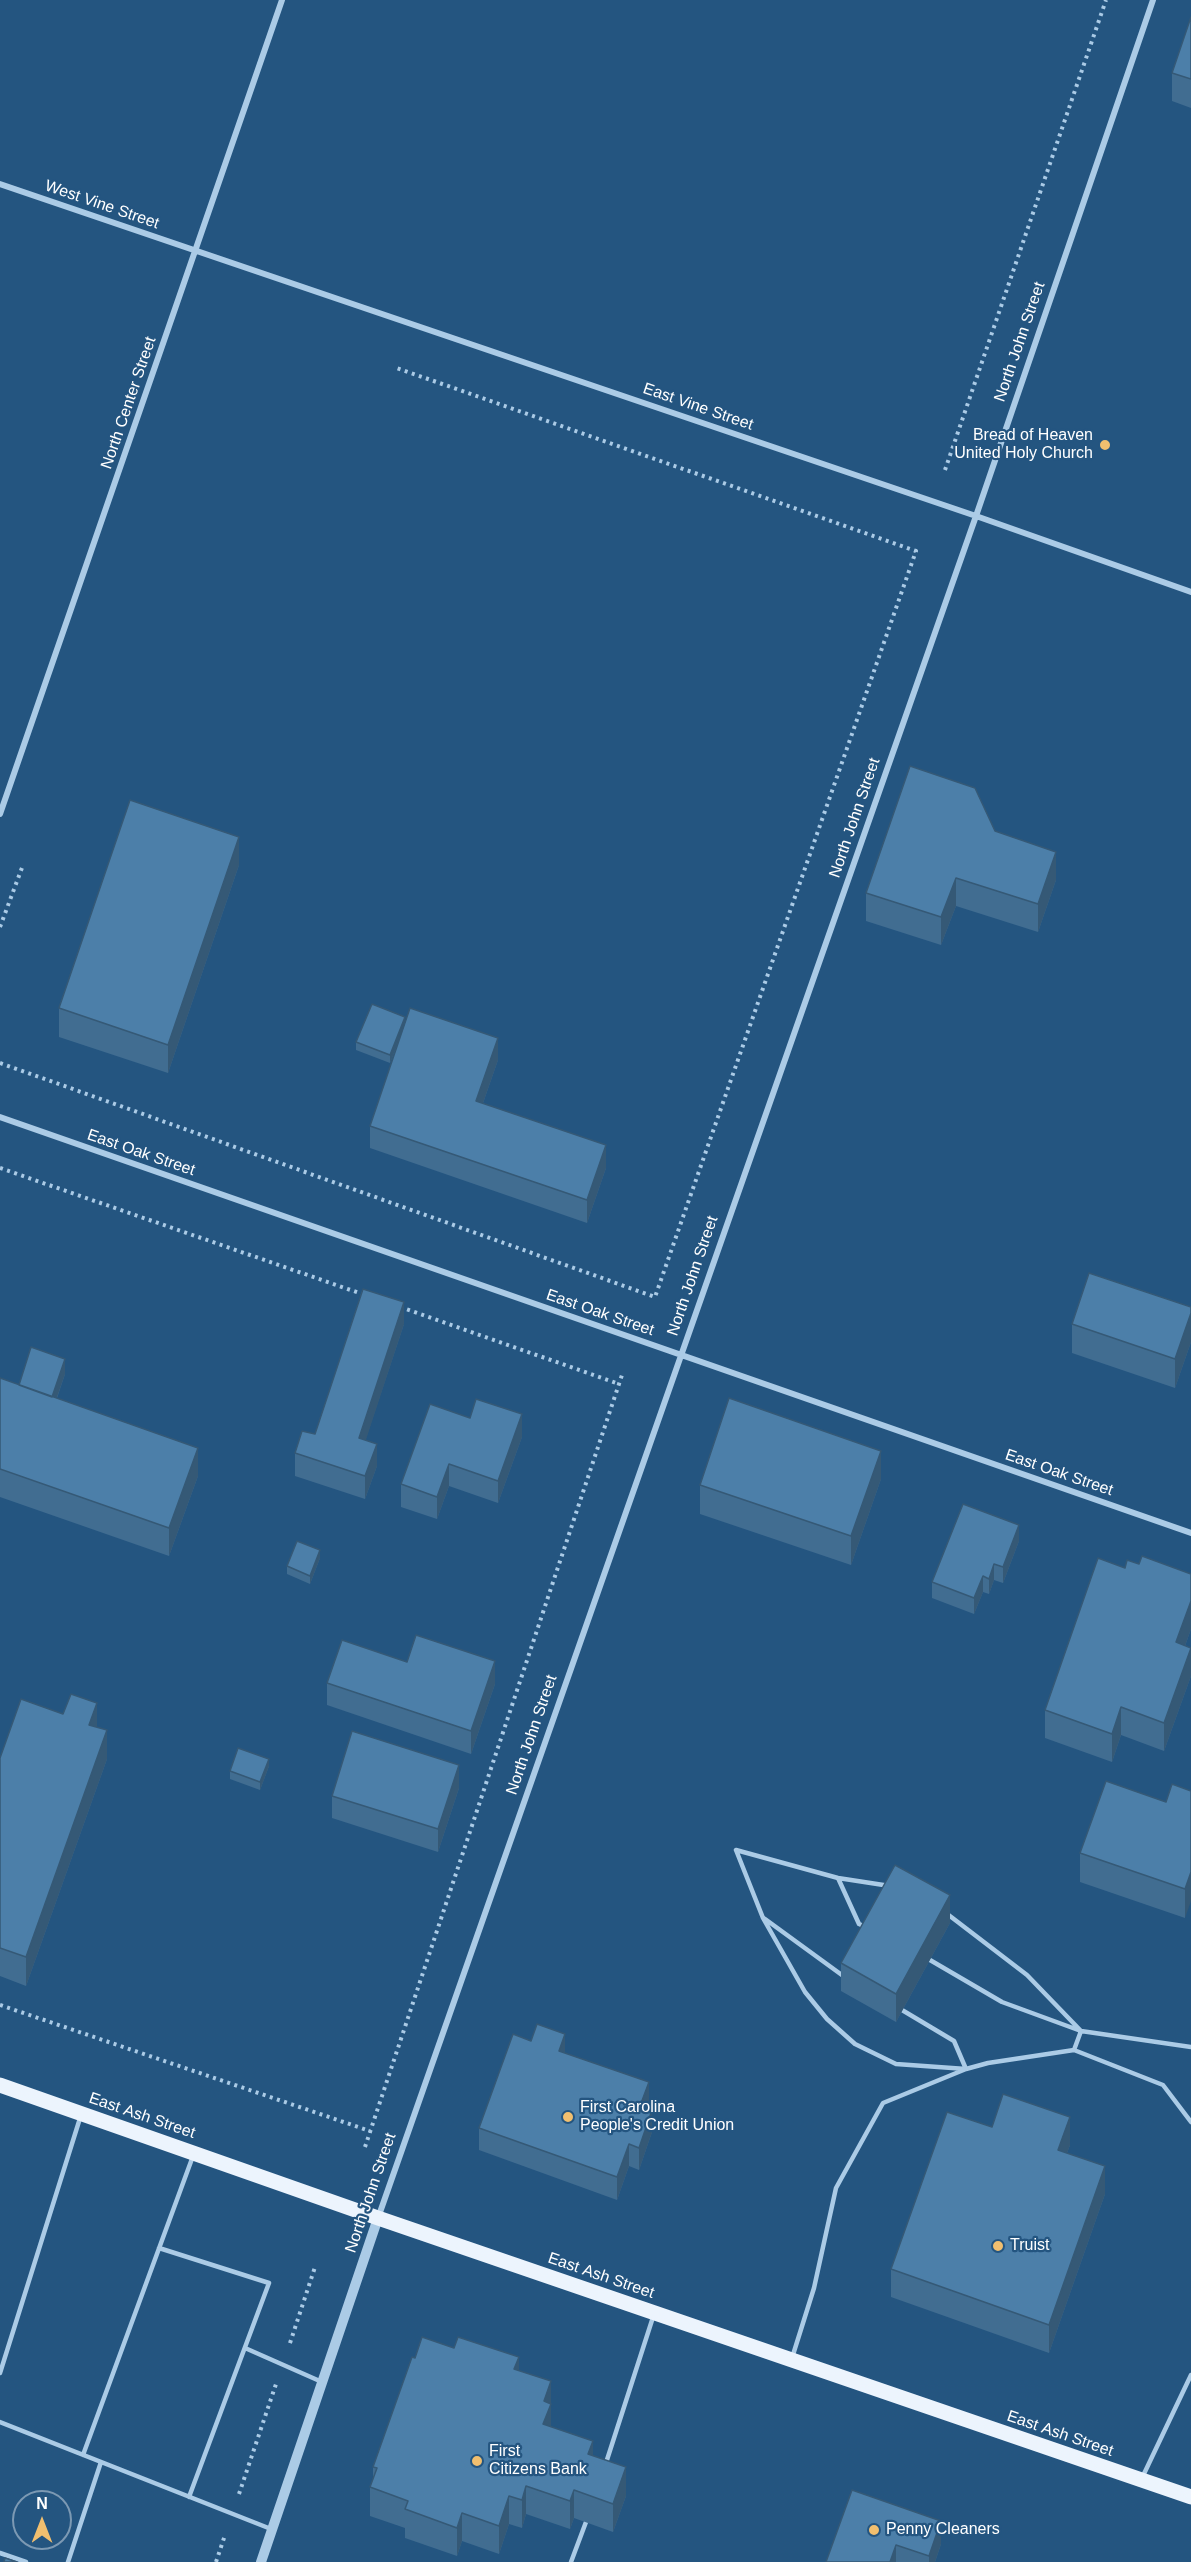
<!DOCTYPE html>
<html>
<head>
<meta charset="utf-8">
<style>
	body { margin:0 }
	#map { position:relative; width:1191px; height:2562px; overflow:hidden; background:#245580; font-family:Helvetica,sans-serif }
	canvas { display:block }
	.north { position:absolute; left:12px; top:2490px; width:60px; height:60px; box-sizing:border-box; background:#245580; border:2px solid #7c99b3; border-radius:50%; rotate:0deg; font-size:16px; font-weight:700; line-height:24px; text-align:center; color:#fff }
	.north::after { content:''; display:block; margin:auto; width:21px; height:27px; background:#f1bf6f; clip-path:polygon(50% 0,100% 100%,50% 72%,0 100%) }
</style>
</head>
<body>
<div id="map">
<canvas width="1191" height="2562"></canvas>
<div class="north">N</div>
</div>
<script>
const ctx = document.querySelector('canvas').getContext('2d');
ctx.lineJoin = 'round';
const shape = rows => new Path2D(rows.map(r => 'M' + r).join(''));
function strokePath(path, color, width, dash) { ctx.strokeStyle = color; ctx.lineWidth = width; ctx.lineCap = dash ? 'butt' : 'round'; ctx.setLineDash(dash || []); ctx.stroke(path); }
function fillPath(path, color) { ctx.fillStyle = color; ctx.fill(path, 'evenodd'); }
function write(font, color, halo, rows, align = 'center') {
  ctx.font = font + ' Helvetica,sans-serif'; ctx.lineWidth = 4.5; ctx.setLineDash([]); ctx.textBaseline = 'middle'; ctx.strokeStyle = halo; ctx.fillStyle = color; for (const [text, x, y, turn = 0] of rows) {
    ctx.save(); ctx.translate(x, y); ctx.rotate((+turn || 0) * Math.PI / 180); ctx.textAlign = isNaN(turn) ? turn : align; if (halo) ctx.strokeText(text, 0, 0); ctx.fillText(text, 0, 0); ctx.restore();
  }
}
const path = shape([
	[945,470,1106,0],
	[0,927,23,865],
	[0,1063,655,1297,916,551,394,367],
	[0,1168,365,1295],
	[400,1307,619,1384],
	[0,2005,370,2131],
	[365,2147,622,1375],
	[290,2343,315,2267],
	[239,2494,276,2384],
	[216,2562,225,2535]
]);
const service = shape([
	[736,1850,763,1918,805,1992,827,2019,855,2044,896,2064,966,2069,954,2041,902,2010],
	[736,1850,838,1878,890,1886],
	[838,1878,859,1924,866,1927],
	[946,1913,1027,1975,1081,2031],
	[765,1919,846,1978],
	[930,1960,1002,2002,1081,2031,1191,2047],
	[1074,2050,1081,2031],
	[159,2248,269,2283,189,2497],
	[245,2348,322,2382],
	[792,2358,814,2288,836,2188,883,2103,966,2069,988,2063,1074,2050,1163,2085,1191,2122],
	[0,2373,81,2115],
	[0,2422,271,2529],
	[83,2455,193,2156],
	[605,2466,654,2314],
	[1142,2478,1191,2375],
	[0,2553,26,2562],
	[68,2562,101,2462],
	[571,2562,586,2522]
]);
const minor = shape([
	[0,184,976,516,1191,592],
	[0,814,282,0],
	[0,1117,1191,1533],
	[378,2218,976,516,1153,0]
]);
const tertiary = shape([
	[261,2562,378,2218]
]);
const primary = shape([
	[0,2085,378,2218,1191,2497]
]);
const wall = shape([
	[1191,17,1191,108,1172,101,1172,73],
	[995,831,1056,880,1038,932,956,906,941,945,866,921,866,893],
	[239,865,168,1073,59,1037,59,1008],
	[405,1023,498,1060,483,1103,606,1168,587,1223,370,1148,370,1126,400,1039,390,1063,356,1050,356,1042],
	[1191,1313,1191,1342,1175,1388,1072,1353,1072,1324],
	[404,1324,365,1441,377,1466,365,1499,295,1476,295,1453,315,1434],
	[65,1374,57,1398,198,1476,169,1556,0,1497,0,1378,19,1385],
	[430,1404,522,1437,498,1503,449,1486,437,1519,401,1507,401,1484],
	[881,1479,851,1565,700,1514,700,1485],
	[1019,1541,1003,1583,994,1580,989,1594,983,1592,974,1614,932,1598,932,1582],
	[320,1558,310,1584,287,1574,287,1566],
	[1125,1568,1191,1629,1185,1646,1191,1676,1164,1751,1121,1735,1112,1762,1045,1738,1045,1710],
	[407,1662,495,1684,471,1754,327,1705,327,1683],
	[97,1727,107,1759,26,1986,0,1976,0,1758],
	[269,1766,260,1790,230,1779,230,1771],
	[459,1788,438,1852,332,1818,332,1796],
	[1191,1791,1185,1918,1080,1882,1080,1853,1166,1802],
	[950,1923,896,2022,841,1991,841,1963],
	[565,2053,649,2105,647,2109,652,2132,639,2170,629,2166,617,2200,479,2150,479,2128],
	[992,2127,1070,2145,1067,2153,1105,2194,1049,2353,891,2297,891,2269],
	[519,2371,551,2410,551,2427,593,2456,626,2496,613,2532,574,2518,570,2529,526,2514,522,2528,509,2524,499,2554,462,2541,457,2556,405,2538,405,2528,370,2516,370,2487,373,2478,373,2467],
	[852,2490,941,2544,935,2562,826,2562]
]);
const shadedWall = shape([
	[239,837,239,865,168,1073,168,1045],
	[1056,852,1056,880,1038,932,1038,904],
	[956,878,956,906,941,945,941,917],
	[405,1017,405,1025,390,1063,390,1055],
	[498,1038,498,1060,476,1123,476,1101],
	[606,1145,606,1168,587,1223,587,1200],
	[404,1302,404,1324,359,1461,359,1438],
	[1191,1313,1191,1342,1175,1388,1175,1359],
	[65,1359,65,1374,48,1423,48,1407],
	[522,1414,522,1437,498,1503,498,1481],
	[377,1444,377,1466,365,1499,365,1476],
	[198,1448,198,1476,169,1556,169,1528],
	[881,1451,881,1479,851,1565,851,1536],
	[449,1464,449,1486,437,1519,437,1497],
	[1019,1525,1019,1541,1003,1583,1003,1567],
	[320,1550,320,1558,310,1584,310,1576],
	[994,1564,994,1580,989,1594,989,1579],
	[983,1576,983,1592,974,1614,974,1598],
	[1191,1601,1191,1629,1176,1671,1176,1642],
	[1191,1648,1191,1676,1164,1751,1164,1723],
	[495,1661,495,1684,471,1754,471,1731],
	[97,1703,97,1731,89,1725],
	[1121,1707,1121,1735,1112,1762,1112,1734],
	[107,1730,107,1759,26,1986,26,1957],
	[269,1759,269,1766,260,1790,260,1782],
	[459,1765,459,1788,438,1852,438,1829],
	[1191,1872,1191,1901,1185,1918,1185,1889],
	[950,1895,950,1923,896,2022,896,1994],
	[565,2034,565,2056,559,2051],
	[649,2082,649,2105,640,2128,640,2106],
	[652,2110,652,2132,639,2170,639,2148],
	[1070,2117,1070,2145,1058,2178,1058,2150],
	[629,2144,629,2166,617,2200,617,2177],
	[1105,2166,1105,2194,1049,2353,1049,2325],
	[519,2357,519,2385,514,2369],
	[551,2381,551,2432,543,2452,544,2401],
	[593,2441,593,2469,588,2454],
	[626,2467,626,2496,613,2532,613,2504],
	[526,2486,526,2514,522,2528,522,2500],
	[574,2490,574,2518,570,2529,570,2501],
	[509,2496,509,2524,499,2554,499,2526],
	[462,2513,462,2541,457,2556,457,2528],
	[941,2521,941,2544,935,2562,929,2562,929,2556],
	[896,2545,896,2562,890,2562]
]);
const building = shape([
	[1191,17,1191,79,1172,73,1191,17],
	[910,766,975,788,995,831,1056,852,1038,904,956,878,941,917,866,893,910,766],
	[130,800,239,837,168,1045,59,1008,130,800],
	[372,1004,405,1017,390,1055,356,1042,372,1004],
	[410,1008,498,1038,476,1101,606,1145,587,1200,370,1126,410,1008],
	[1089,1273,1191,1307,1191,1313,1175,1359,1072,1324,1089,1273],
	[363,1289,404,1302,359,1438,377,1444,365,1476,295,1453,302,1431,315,1434,363,1289],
	[31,1347,65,1359,52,1397,19,1385,31,1347],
	[0,1378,198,1448,169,1528,0,1469,0,1378],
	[729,1398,881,1451,851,1536,700,1485,729,1398],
	[476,1399,522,1414,498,1481,449,1464,437,1497,401,1484,430,1404,470,1418,476,1399],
	[963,1504,1019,1525,1003,1567,994,1564,989,1579,983,1576,974,1598,932,1582,963,1504],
	[297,1541,320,1550,310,1576,287,1566,297,1541],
	[1142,1556,1191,1574,1191,1601,1176,1642,1191,1648,1164,1723,1121,1707,1112,1734,1045,1710,1098,1558,1125,1568,1127,1560,1139,1564,1142,1556],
	[416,1635,495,1661,471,1731,327,1683,342,1640,407,1662,416,1635],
	[71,1694,97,1703,89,1725,107,1730,26,1957,0,1948,0,1758,21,1699,63,1714,71,1694],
	[352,1731,459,1765,438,1829,332,1796,352,1731],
	[238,1748,269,1759,260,1782,230,1771,238,1748],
	[1106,1781,1166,1802,1172,1784,1191,1791,1191,1872,1185,1889,1080,1853,1106,1781],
	[895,1865,950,1895,896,1994,841,1963,895,1865],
	[537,2024,565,2034,559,2051,649,2082,640,2106,652,2110,639,2148,629,2144,617,2177,479,2128,513,2034,531,2041,537,2024],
	[1003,2094,1070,2117,1058,2150,1105,2166,1049,2325,891,2269,947,2112,992,2127,1003,2094],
	[422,2337,454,2348,458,2337,519,2357,514,2369,551,2381,544,2401,551,2404,543,2424,593,2441,588,2454,626,2467,613,2504,574,2490,570,2501,526,2486,522,2500,509,2496,499,2526,462,2513,457,2528,405,2509,408,2501,370,2487,377,2468,373,2467,412,2357,415,2358,422,2337],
	[852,2490,941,2521,929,2556,896,2545,890,2562,826,2562,852,2490],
	[5,2558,17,2562,4,2562,5,2558]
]);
const markers = [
	[1105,445,6,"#f1bf6f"],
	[568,2117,6,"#f1bf6f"],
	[998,2246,6,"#f1bf6f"],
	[477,2461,6,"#f1bf6f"],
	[874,2530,6,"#f1bf6f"]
];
const streetNames = [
	["West Vine Street",102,205,19],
	["North John Street",1020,342,-71],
	["North Center Street",129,403,-71],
	["East Vine Street",698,407,19],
	["North John Street",855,818,-71],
	["East Oak Street",141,1153,19],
	["North John Street",693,1276,-71],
	["East Oak Street",600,1313,19],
	["East Oak Street",1059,1473,19],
	["North John Street",532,1735,-71],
	["East Ash Street",142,2116,19],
	["North John Street",371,2193,-71],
	["East Ash Street",601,2276,19],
	["East Ash Street",1060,2434,19]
];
const poiNames = [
	["Bread of Heaven",1093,436,"right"],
	["United Holy Church",1093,454,"right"],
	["First Carolina",580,2108],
	["People's Credit Union",580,2126],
	["Truist",1010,2246],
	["First",489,2452],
	["Citizens Bank",489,2470],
	["Penny Cleaners",886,2530]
];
strokePath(path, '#abcbe6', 4, [3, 4.5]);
strokePath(service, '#abcbe6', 4.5);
strokePath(minor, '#abcbe6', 6);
strokePath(tertiary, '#abcbe6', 10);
strokePath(primary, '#ecf4fd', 15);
fillPath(wall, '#416d91');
fillPath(shadedWall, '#355976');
fillPath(building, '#4c7fa9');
strokePath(building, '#355976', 1.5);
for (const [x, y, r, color] of markers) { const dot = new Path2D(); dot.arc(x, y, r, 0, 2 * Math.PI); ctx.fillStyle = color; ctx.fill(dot); strokePath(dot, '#245580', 2); }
write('16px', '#fff', '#245580', streetNames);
write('16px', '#fff', '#245580', poiNames, 'left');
</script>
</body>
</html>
